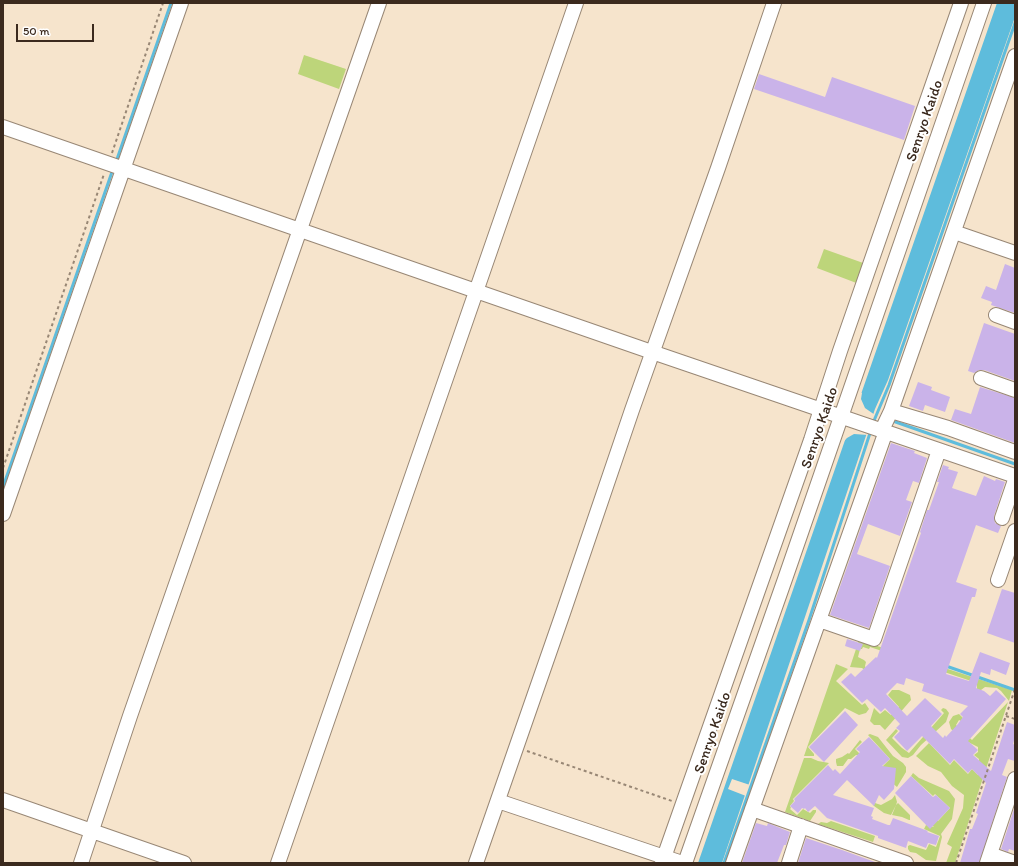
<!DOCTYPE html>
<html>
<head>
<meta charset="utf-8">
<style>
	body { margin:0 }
	#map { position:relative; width:1018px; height:866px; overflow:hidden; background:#f6e4cc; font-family:Itim,sans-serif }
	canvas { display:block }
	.frame { position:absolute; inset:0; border:4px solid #3b2a1e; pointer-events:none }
	.scale { position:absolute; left:16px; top:24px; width:78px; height:18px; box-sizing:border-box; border:2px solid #3b2a1e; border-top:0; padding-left:5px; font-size:12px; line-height:14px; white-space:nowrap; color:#3b2a1e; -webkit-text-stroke:3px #fff; paint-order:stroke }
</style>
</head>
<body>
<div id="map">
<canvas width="1018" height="866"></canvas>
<div class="frame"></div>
<div class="scale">50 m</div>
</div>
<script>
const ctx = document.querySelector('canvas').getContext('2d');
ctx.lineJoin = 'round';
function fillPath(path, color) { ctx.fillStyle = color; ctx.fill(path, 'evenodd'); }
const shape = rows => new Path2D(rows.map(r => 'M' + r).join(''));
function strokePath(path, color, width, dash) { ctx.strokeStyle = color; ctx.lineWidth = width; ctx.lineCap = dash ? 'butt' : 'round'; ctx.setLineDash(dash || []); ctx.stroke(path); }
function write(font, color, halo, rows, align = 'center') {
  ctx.font = font + ' Itim,sans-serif'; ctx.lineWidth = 4; ctx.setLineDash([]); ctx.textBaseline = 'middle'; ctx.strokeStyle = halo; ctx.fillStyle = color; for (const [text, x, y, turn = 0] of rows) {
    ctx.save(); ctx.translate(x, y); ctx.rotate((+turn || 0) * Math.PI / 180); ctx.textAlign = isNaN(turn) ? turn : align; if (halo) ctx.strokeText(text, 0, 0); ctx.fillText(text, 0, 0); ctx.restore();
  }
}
const green = shape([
	[304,55,346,69,339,89,298,74],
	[824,249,866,264,859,284,817,268],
	[859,640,1012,690,1009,701,1001,691,997,688,985,687,977,693,977,685,971,681,870,647,869,649,863,647,862,649,860,649,858,657,864,660,866,662,865,666,867,672,862,668,850,667],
	[836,664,848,669,836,681,862,705,865,703,869,709,866,713,859,715,845,708,808,747,814,754,814,756,804,756],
	[892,690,899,690,910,695,911,700,885,730,880,725,874,725,870,721,874,708,880,714,885,710,891,715,899,707,888,695],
	[1008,702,955,863,946,863,952,847,947,844,963,808,964,795,952,786,941,772,928,766,916,756,929,743,950,765,954,760,968,774,972,769,978,775,979,759,974,755,978,752,978,747,962,739,951,729,949,722,953,716,959,714,964,719,963,722,959,720,956,725,972,740],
	[943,708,946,709,949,713,946,722,921,745,913,755,908,758,902,757,886,740,896,729,898,731,892,738,902,748,909,753,944,713,941,710],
	[870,734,878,737,893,756,903,763,906,767,906,772,897,787,882,774,876,773,890,759,868,735],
	[860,740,862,742,855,749,862,756,856,755,851,759,848,759,843,766,837,766,836,762,836,759,842,757,848,753,849,754],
	[804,758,811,758,818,761,829,763,793,799,794,801,790,806,791,808,790,809,797,815,803,809,810,813,813,810,816,810,816,812,810,821,785,812],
	[913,773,919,778,949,791,955,799,952,819,941,834,942,837,936,861,926,860,916,853,910,852,908,849,908,846,910,845,926,850,929,844,936,847,940,836,924,829,926,825,934,827,927,820,932,816,938,821,950,808,935,794,933,796,911,776],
	[895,795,897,802,896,805,898,803,910,815,910,820,909,820,902,817,892,815,896,805,891,815,884,813,874,806,872,802,881,805,892,799],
	[831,821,875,836,873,842,818,824,821,822,827,823]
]);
const water = shape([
	[997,3,1015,3,1015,17,888,380,875,409,745,795,722,863,698,863]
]);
const pier = shape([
	[860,392,862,393,861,399,865,408,875,415,868,435,854,434,847,438,841,444],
	[732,779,750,785,724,863,723,863,746,796,728,789]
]);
const stream = shape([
	[116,162,171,3],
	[890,420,1015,464],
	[873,423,889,385,1015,23],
	[3,487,113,169],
	[946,666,1015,690],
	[724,863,809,620,871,430]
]);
const building = shape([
	[759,74,825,97,832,77,915,106,904,140,754,89],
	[1005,264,1015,268,1015,313,991,305,992,302,981,298,986,286,996,290],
	[984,323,1015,334,1015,381,984,370,979,370,974,373,968,371],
	[918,382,932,387,931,390,950,397,945,412,925,405,923,411,909,406],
	[980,387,1015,398,1015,443,951,420,955,409,971,414],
	[891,443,915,451,914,453,927,458,919,483,913,481,906,500,912,502,900,536,868,524,857,554,890,566,869,628,830,615],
	[943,465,949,467,948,469,958,472,952,488,976,496,984,476,995,481,996,479,1005,482,994,516,995,523,1001,526,998,533,976,525,956,582,977,589,975,597,972,597,946,674,969,681,980,652,1010,663,1006,675,991,669,990,675,981,672,976,688,984,691,990,696,996,690,1006,699,968,741,978,750,973,755,991,771,1007,722,1015,725,1015,737,1013,744,1015,745,1015,761,1008,759,1002,775,1007,777,979,863,960,863,970,829,972,829,978,814,976,813,986,783,972,769,968,773,954,759,950,764,922,736,907,751,894,737,900,731,896,728,900,724,885,708,881,712,867,699,862,703,841,682,851,673,855,677,876,657,877,658,921,533,920,532,927,510,929,510,939,482,937,482],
	[906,678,924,684,922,691,968,706,960,714,963,717,958,724,946,737,945,735,943,738,931,726,942,714,925,698,907,716,886,694,897,683,904,685],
	[1002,589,1015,593,1015,643,987,633],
	[847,639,863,644,860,651,845,646],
	[845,711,858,725,824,762,809,747],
	[869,737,890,759,882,766,896,768,894,789,884,800,879,795,874,806,847,780,833,795,874,808,871,816,873,817,872,819,888,825,890,825,893,818,928,831,927,832,939,836,936,845,928,843,926,848,908,841,906,848,878,838,878,836,827,818,815,806,808,812,805,808,804,809,802,808,798,813,790,806,795,801,794,799,828,765,833,771,835,769,840,774,860,752,856,749],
	[911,776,933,797,936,795,950,808,930,829,895,793],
	[1015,806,1015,851,1009,849,1008,852,1001,849],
	[756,823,767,826,768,823,790,832,786,845,784,845,777,863,742,863],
	[806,838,842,850,875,862,875,863,798,863]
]);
const path = shape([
	[112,153,163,3],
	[3,468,104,174],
	[1006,716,1015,719],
	[527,751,672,801],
	[956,863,1015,689]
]);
const minor = shape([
	[3,127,649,351,1015,476],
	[954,232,1015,253],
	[996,315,1015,322],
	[981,378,1015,390],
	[891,411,948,428,1015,452],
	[882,430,891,411,1015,56],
	[3,514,181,3],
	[1002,518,1015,480],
	[998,580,1015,531],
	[819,620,874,639,939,450],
	[3,800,184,863],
	[498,801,682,863],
	[752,809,906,863],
	[990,854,1015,863],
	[81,863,130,716,379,3],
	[278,863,576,3],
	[476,863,563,613,632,410,718,168,774,3],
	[662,863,811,440,840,351,961,3],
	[685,863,785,579,984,3],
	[733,863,886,431],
	[789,863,801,826],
	[987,863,1015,779]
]);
const streetNames = [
	["Senryo Kaido",925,121,-71],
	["Senryo Kaido",820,428,-71],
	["Senryo Kaido",713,733,-71]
];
fillPath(green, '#bdd57a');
fillPath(water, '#5ebcdc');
fillPath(pier, '#f6e4cc');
strokePath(stream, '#5ebcdc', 3);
fillPath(building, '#cab3e9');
strokePath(minor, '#988775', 16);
strokePath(path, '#988775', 2, [3, 3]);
strokePath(minor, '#fff', 14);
write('15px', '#3b2a1e', '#fff', streetNames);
</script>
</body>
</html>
